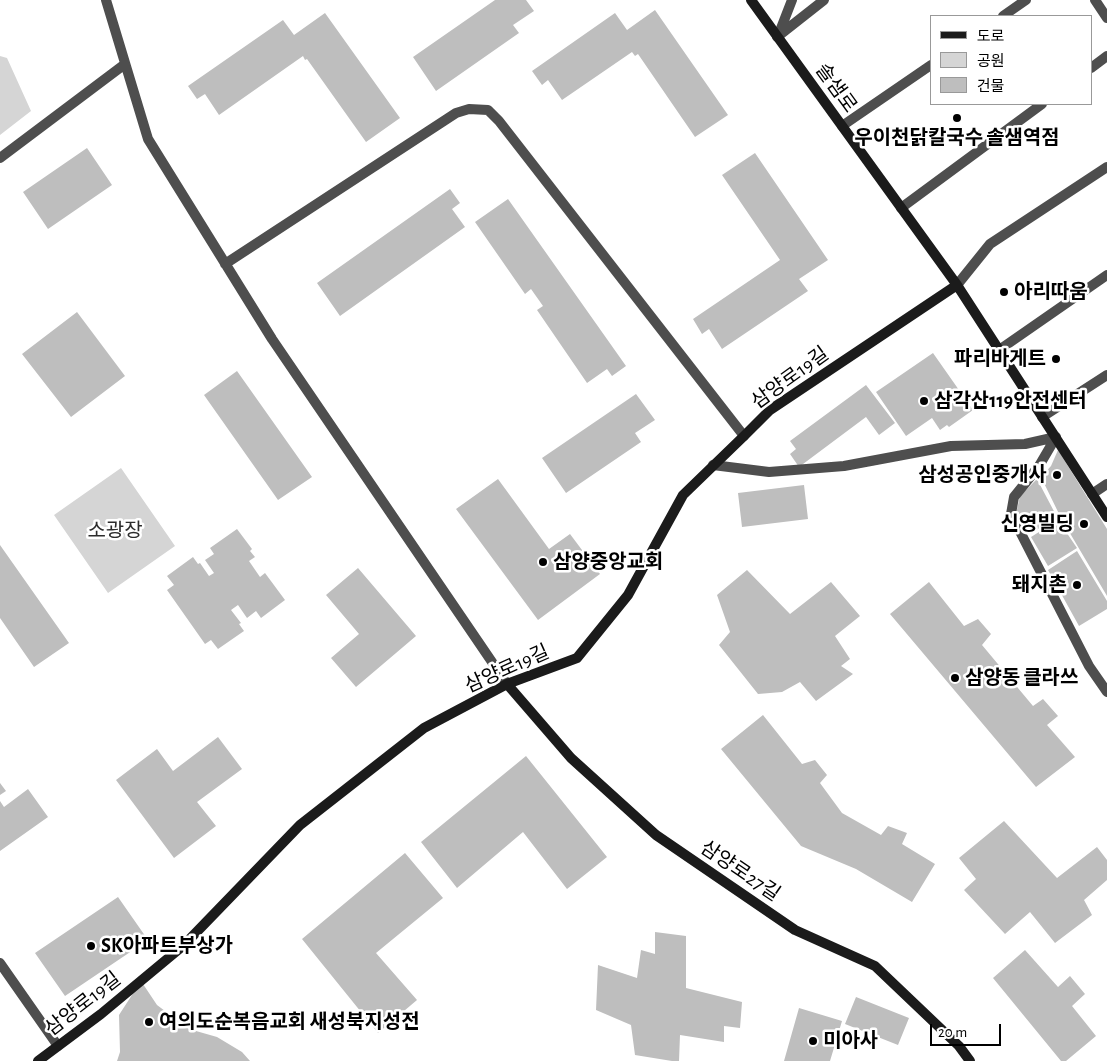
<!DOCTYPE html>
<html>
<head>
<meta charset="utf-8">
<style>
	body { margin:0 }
	#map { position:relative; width:1107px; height:1061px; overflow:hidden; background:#fff; font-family:"Alegreya Sans","Noto Sans KR",sans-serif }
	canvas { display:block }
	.legend { position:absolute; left:930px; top:15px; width:162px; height:90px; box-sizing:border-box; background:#fff; border:1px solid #999; margin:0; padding:6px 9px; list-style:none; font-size:15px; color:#000 }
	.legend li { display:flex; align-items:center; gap:10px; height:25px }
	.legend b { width:25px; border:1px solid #999 }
	.scale { position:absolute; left:930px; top:1024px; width:71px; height:22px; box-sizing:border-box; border:2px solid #000; border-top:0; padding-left:6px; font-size:15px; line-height:18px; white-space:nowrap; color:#000; -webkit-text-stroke:4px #fff; paint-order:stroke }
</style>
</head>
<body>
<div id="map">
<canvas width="1107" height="1061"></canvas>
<ul class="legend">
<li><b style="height:6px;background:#1b1b1b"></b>도로</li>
<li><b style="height:14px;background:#d5d5d5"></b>공원</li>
<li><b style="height:14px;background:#bebebe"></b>건물</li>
</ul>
<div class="scale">20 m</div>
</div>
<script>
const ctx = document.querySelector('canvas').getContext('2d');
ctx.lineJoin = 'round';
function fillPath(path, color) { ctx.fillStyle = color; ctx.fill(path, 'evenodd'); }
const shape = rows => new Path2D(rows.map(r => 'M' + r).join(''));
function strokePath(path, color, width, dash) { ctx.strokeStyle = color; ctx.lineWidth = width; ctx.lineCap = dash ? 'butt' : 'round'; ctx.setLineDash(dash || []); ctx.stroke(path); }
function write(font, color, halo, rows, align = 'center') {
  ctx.font = font + ' "Alegreya Sans","Noto Sans KR",sans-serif'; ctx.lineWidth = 5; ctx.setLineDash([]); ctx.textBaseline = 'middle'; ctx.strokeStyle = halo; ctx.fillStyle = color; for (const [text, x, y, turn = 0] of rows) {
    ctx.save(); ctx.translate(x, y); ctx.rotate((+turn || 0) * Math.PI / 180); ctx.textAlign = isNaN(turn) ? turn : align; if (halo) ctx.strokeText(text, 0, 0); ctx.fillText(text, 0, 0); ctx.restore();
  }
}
const green = shape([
	[0,56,7,58,31,111,0,135],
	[121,468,175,546,108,593,54,515]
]);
const building = shape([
	[495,0,526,0,534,11,513,25,519,33,436,91,413,57],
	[655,10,728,115,695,137,638,54,635,56,632,52,562,100,548,80,542,85,532,71,615,13,627,30],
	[325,13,400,118,366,142,307,59,305,60,303,56,219,115,205,94,197,99,188,86,283,20,294,35],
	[87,148,112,185,48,229,23,192],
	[755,153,828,260,799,279,808,291,722,349,709,329,702,334,693,319,780,260,722,175],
	[450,189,460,203,452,209,465,227,340,316,317,283],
	[508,199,626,366,612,376,607,369,587,383,537,310,543,306,531,289,525,294,475,222],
	[77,312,125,376,71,417,22,354],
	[933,353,973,410,949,427,947,425,940,430,932,418,906,436,876,392],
	[237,371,312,477,278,500,204,395],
	[866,385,895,423,879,435,866,417,799,467,790,454,796,449,790,441],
	[636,394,655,420,635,433,641,442,566,493,542,458],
	[1058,450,1107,529,1107,596,1061,518,1041,477,1051,466],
	[498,479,549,549,570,534,600,574,538,620,456,509],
	[1037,479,1057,517,1030,534,1016,514,1020,496],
	[804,485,808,519,742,527,738,493],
	[1058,520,1077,548,1048,566,1031,537],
	[237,529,252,549,250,551,255,557,249,561,260,577,265,573,285,600,261,618,256,611,247,618,238,605,231,610,241,623,239,624,244,631,218,649,211,640,205,644,167,590,174,585,167,576,193,557,198,564,200,563,209,576,214,573,205,560,214,554,210,548],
	[0,545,69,643,34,667,0,618],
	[1077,551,1107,601,1107,609,1079,626,1048,570],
	[358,568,416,636,356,687,331,658,359,634,326,595],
	[747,570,790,614,831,582,860,616,835,636,850,659,841,666,853,674,816,701,800,682,782,692,758,694,719,645,730,632,717,595],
	[929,582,964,626,978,619,991,634,982,645,1033,706,1043,699,1058,716,1047,725,1075,757,1036,787,890,614],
	[763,715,802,764,815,760,827,775,820,783,842,813,881,835,888,826,907,833,902,844,935,864,912,902,856,869,801,846,721,749],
	[218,737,242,769,197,802,216,826,174,858,116,780,157,749,173,771],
	[526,756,607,857,567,889,523,832,457,888,421,842],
	[0,783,6,791,0,795],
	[28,789,48,817,0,851,0,801,4,807],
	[1004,821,1057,878,1097,847,1107,860,1107,880,1084,900,1092,915,1055,943,1030,912,1005,934,964,890,976,879,959,858],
	[405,853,443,898,376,953,417,1000,378,1033,302,939],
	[118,897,148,940,65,996,35,953],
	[655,932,686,936,686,988,742,1002,740,1028,724,1026,724,1042,680,1035,679,1061,672,1061,635,1055,631,1025,596,1010,598,965,637,978,641,950,655,954],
	[1025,950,1058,987,1070,976,1085,994,1072,1006,1096,1036,1066,1061,1061,1061,993,978],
	[141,981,157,1005,189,1029,217,1037,242,1052,250,1061,117,1061,120,1052,119,1015],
	[856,997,909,1018,898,1045,845,1024],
	[799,1008,842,1021,830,1061,784,1061]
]);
const street = shape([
	[106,0,148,139,272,339,507,684],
	[1095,0,1107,18],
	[1003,16,1026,0],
	[778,36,792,0],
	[777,37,824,0],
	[1091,68,1107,56],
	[842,126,931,65],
	[0,158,125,64],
	[901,208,1042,104],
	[225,264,456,113,469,109,488,110,499,121,744,436],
	[957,285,990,244,1107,167],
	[999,350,1107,275],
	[1042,417,1107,375],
	[1056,437,1039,466,1014,497,1011,514,1089,666,1107,692],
	[713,465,769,472,844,466,951,446,1025,444,1056,437],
	[1092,494,1107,484],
	[0,963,58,1046]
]);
const secondary = shape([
	[751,0,957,285,1107,517],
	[507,684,571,758,656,835,795,930,875,966,959,1046,970,1061],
	[38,1061,101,1014,184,945,300,825,424,728,507,684,577,658,628,595,683,495,744,436,770,410,957,285]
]);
const markers = [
	[957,118,5,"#000"],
	[1004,292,5,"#000"],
	[1056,359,5,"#000"],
	[924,401,5,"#000"],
	[1057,475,5,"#000"],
	[1084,524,5,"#000"],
	[543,562,5,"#000"],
	[1077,585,5,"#000"],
	[955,678,5,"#000"],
	[91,946,5,"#000"],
	[149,1022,5,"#000"],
	[813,1041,5,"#000"]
];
const streetNames = [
	["솔샘로",836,88,54],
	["삼양로19길",790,378,-36],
	["삼양로19길",507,669,-24],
	["삼양로27길",740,871,34],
	["삼양로19길",83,1004,-38]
];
const poiNames = [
	["우이천닭칼국수 솔샘역점",957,138,"center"],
	["아리따움",1014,292],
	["파리바게트",1046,359,"right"],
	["삼각산119안전센터",934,401],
	["삼성공인중개사",1047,475,"right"],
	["신영빌딩",1074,524,"right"],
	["삼양중앙교회",553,562],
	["돼지촌",1067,585,"right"],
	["삼양동 클라쓰",965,678],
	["SK아파트부상가",101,946],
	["여의도순복음교회 새성북지성전",159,1022],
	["미아사",823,1041]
];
const parkNames = [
	["소광장",115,531]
];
fillPath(green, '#d5d5d5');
fillPath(building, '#bebebe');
strokePath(street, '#4e4e4e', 10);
strokePath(secondary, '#1b1b1b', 10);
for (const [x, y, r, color] of markers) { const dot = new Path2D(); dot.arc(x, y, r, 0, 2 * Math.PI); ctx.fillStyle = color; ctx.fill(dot); strokePath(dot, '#fff', 2); }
write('20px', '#000', '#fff', streetNames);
write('bold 20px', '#000', '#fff', poiNames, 'left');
write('20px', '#2c2c2c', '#fff', parkNames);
</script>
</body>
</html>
